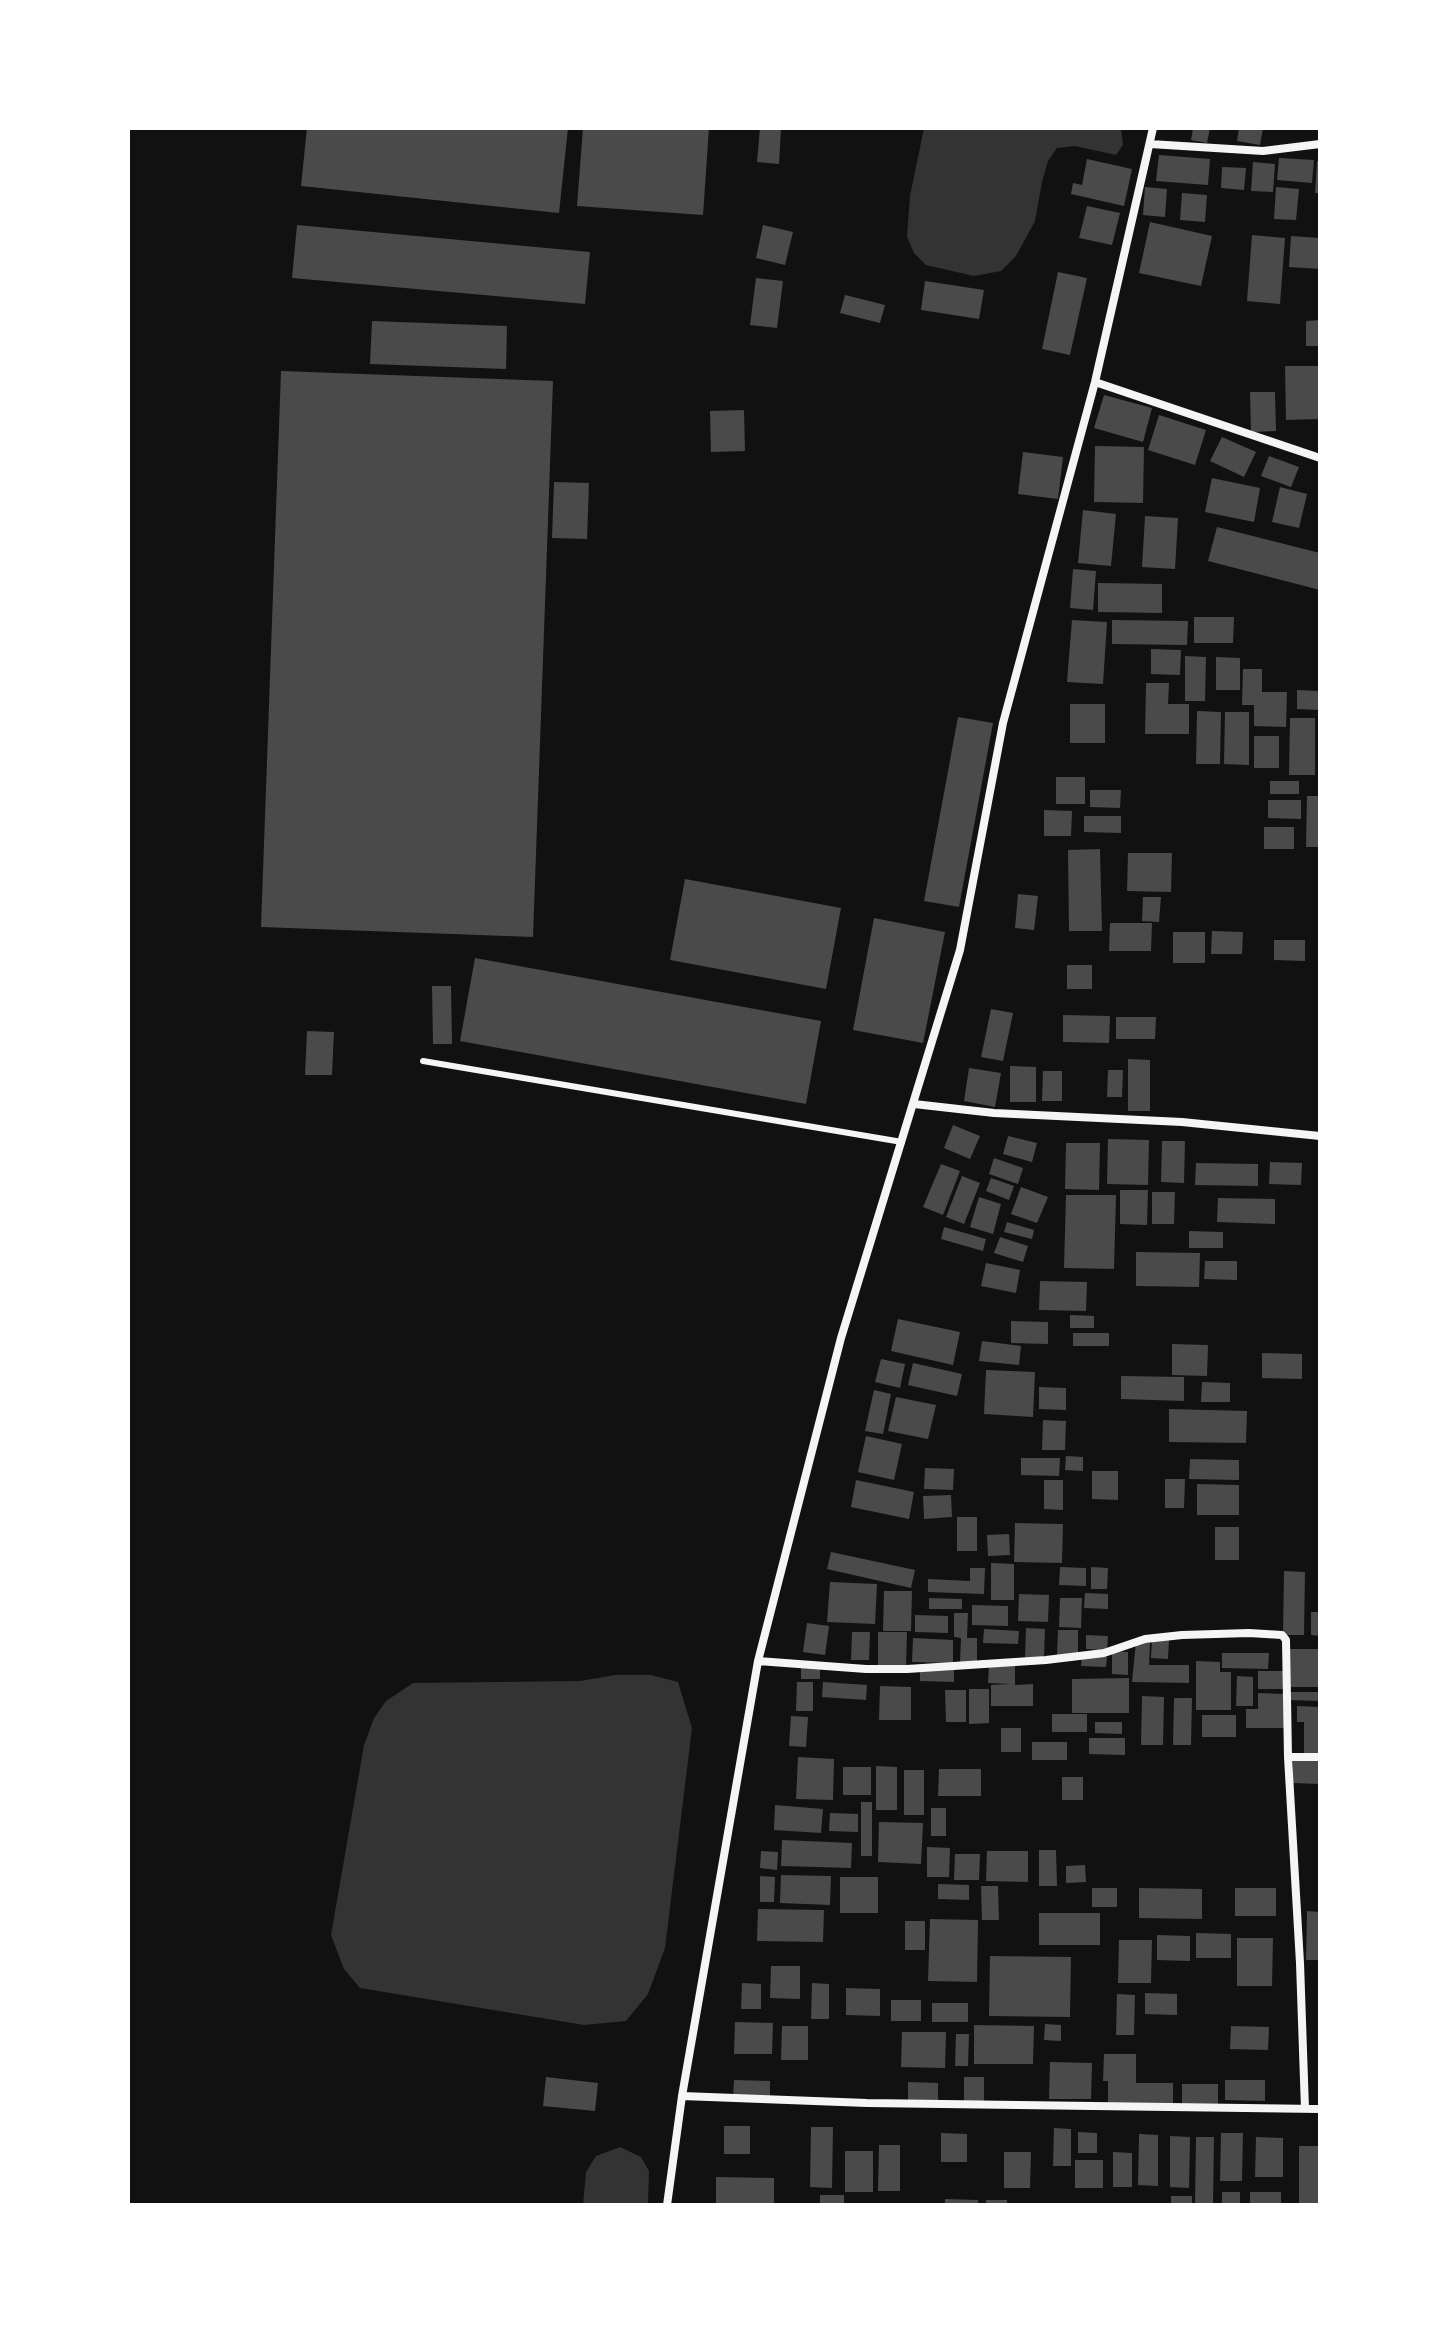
<!DOCTYPE html>
<html>
<head>
<meta charset="utf-8">
<style>
	body { margin:0 }
	#map { position:relative; width:1448px; height:2333px; overflow:hidden; background:#111; font-family:"Exo 2",sans-serif }
	canvas { display:block }
	.frame { position:absolute; inset:0; border:130px solid #fff; pointer-events:none }
</style>
</head>
<body>
<div id="map">
<canvas width="1448" height="2333"></canvas>
<div class="frame"></div>
</div>
<script>
const ctx = document.querySelector('canvas').getContext('2d');
ctx.lineJoin = 'round';
function fillPath(path, color) { ctx.fillStyle = color; ctx.fill(path, 'evenodd'); }
const shape = rows => new Path2D(rows.map(r => 'M' + r).join(''));
function strokePath(path, color, width, dash) { ctx.strokeStyle = color; ctx.lineWidth = width; ctx.lineCap = dash ? 'butt' : 'round'; ctx.setLineDash(dash || []); ctx.stroke(path); }
const water = shape([
	[924,128,1121,128,1123,145,1116,155,1075,146,1057,148,1048,161,1042,182,1035,221,1016,256,1001,271,974,276,926,265,914,253,907,237,910,196],
	[615,1675,651,1675,678,1682,692,1728,665,1948,648,1994,626,2021,584,2025,360,1988,344,1969,331,1935,364,1745,374,1718,386,1701,413,1683,580,1681],
	[620,2147,641,2157,649,2171,648,2205,583,2205,586,2172,596,2156]
]);
const building = shape([
	[307,128,568,128,559,213,301,186],
	[583,128,709,128,703,215,577,206],
	[760,128,781,128,779,164,757,162],
	[1193,128,1210,128,1207,143,1191,140],
	[1239,128,1263,128,1260,145,1237,141],
	[1159,155,1210,159,1208,185,1156,181],
	[1279,158,1314,160,1312,183,1277,180],
	[1087,159,1132,169,1124,206,1071,194,1073,183,1082,185],
	[1317,161,1320,161,1320,193,1315,193],
	[1253,162,1275,164,1273,192,1251,191],
	[1222,167,1246,168,1244,190,1221,188],
	[1145,187,1167,189,1165,217,1143,215],
	[1276,187,1299,189,1296,220,1274,219],
	[1182,193,1207,195,1205,222,1180,220],
	[1087,206,1120,213,1112,245,1079,238],
	[1150,222,1212,236,1201,286,1139,273],
	[297,225,590,252,585,304,292,278],
	[763,225,793,232,785,265,756,258],
	[1252,235,1285,238,1280,304,1247,301],
	[1291,236,1320,238,1320,269,1289,267],
	[1058,272,1087,278,1070,355,1042,349],
	[756,278,783,281,777,328,750,325],
	[925,281,984,290,979,319,921,310],
	[845,295,885,305,880,323,840,313],
	[1320,320,1320,346,1306,346,1306,321],
	[372,321,507,326,506,369,370,364],
	[1285,366,1319,366,1320,419,1286,420],
	[281,371,553,381,533,937,261,927],
	[1250,392,1275,392,1276,431,1251,432],
	[1104,395,1152,408,1143,442,1094,428],
	[744,410,745,451,711,452,710,411],
	[1159,415,1206,430,1195,465,1148,450],
	[1222,437,1256,452,1244,477,1210,461],
	[1095,446,1144,447,1143,503,1094,502],
	[1023,452,1063,457,1058,499,1018,494],
	[1269,456,1299,467,1291,487,1261,476],
	[1212,478,1260,488,1254,522,1205,512],
	[554,482,589,483,587,539,552,538],
	[1280,487,1307,494,1299,528,1272,522],
	[1083,510,1116,514,1111,566,1078,563],
	[1145,516,1178,518,1175,569,1142,567],
	[1217,527,1320,553,1320,590,1208,561],
	[1073,569,1096,571,1093,610,1070,608],
	[1098,583,1162,584,1162,613,1098,612],
	[1194,617,1234,617,1233,643,1194,643],
	[1072,620,1107,622,1103,684,1067,682],
	[1112,620,1188,621,1187,645,1112,644],
	[1151,649,1181,650,1180,675,1151,674],
	[1185,656,1206,657,1205,701,1185,701],
	[1216,657,1240,658,1240,690,1216,690],
	[1243,669,1262,669,1262,692,1287,692,1286,727,1254,726,1254,705,1242,705],
	[1146,683,1169,683,1168,704,1189,704,1189,734,1145,734],
	[1297,690,1319,691,1319,710,1297,709],
	[1070,704,1105,704,1105,743,1070,743],
	[1197,711,1221,712,1220,764,1196,764],
	[1225,712,1249,712,1249,765,1224,764],
	[958,717,993,723,959,907,924,901],
	[1290,718,1315,718,1315,775,1289,775],
	[1254,736,1279,736,1279,768,1254,768],
	[1056,777,1085,777,1085,804,1056,804],
	[1270,781,1299,781,1299,794,1270,794],
	[1090,790,1121,790,1120,808,1090,807],
	[1307,796,1320,796,1320,847,1306,847],
	[1268,800,1301,800,1301,819,1268,818],
	[1044,810,1072,811,1071,836,1044,836],
	[1084,816,1121,816,1121,833,1084,832],
	[1264,827,1294,827,1294,849,1264,849],
	[1100,849,1102,931,1069,931,1068,850],
	[1128,853,1172,853,1171,892,1127,891],
	[685,879,841,908,826,989,670,960],
	[1018,894,1038,896,1034,930,1015,928],
	[1143,897,1161,897,1159,922,1142,921],
	[874,918,945,932,923,1043,853,1030],
	[1110,923,1152,923,1151,951,1109,951],
	[1212,931,1243,932,1242,954,1211,954],
	[1173,932,1205,932,1205,963,1173,963],
	[1274,940,1305,940,1305,961,1274,960],
	[475,958,821,1021,806,1104,460,1041],
	[1067,965,1092,965,1092,989,1067,989],
	[432,986,451,986,452,1044,433,1044],
	[991,1009,1013,1013,1003,1061,981,1057],
	[1063,1015,1110,1016,1109,1043,1063,1042],
	[1116,1017,1156,1017,1155,1039,1116,1039],
	[307,1031,334,1032,332,1075,305,1075],
	[1128,1059,1150,1060,1150,1111,1128,1111],
	[1010,1066,1036,1067,1036,1102,1010,1102],
	[969,1068,1001,1073,995,1107,964,1101],
	[1108,1070,1123,1070,1122,1097,1107,1097],
	[1043,1071,1062,1071,1062,1101,1042,1101],
	[953,1125,980,1136,970,1159,944,1148],
	[1008,1136,1037,1143,1032,1162,1003,1154],
	[1108,1139,1149,1140,1148,1185,1107,1184],
	[1162,1141,1185,1141,1184,1183,1161,1182],
	[1066,1143,1100,1143,1099,1190,1065,1189],
	[994,1158,1023,1168,1018,1184,989,1174],
	[1270,1162,1302,1163,1301,1185,1269,1184],
	[1196,1163,1258,1164,1258,1186,1195,1185],
	[941,1164,960,1171,943,1215,923,1207],
	[962,1176,980,1183,964,1224,946,1217],
	[991,1178,1014,1186,1009,1200,986,1191],
	[1021,1187,1048,1197,1037,1223,1011,1214],
	[1120,1190,1148,1190,1147,1225,1120,1224],
	[1152,1192,1175,1192,1174,1224,1152,1224],
	[1066,1195,1116,1195,1114,1269,1064,1268],
	[979,1197,1001,1204,993,1234,970,1227],
	[1218,1198,1275,1199,1275,1224,1217,1222],
	[1007,1222,1034,1230,1032,1239,1004,1232],
	[944,1227,986,1239,983,1251,941,1239],
	[1189,1231,1223,1232,1223,1248,1189,1248],
	[1000,1237,1028,1246,1023,1262,994,1253],
	[1136,1252,1200,1253,1199,1287,1136,1286],
	[1205,1261,1237,1261,1237,1280,1204,1279],
	[986,1263,1020,1270,1016,1293,981,1286],
	[1040,1281,1087,1282,1086,1311,1039,1310],
	[1070,1315,1094,1316,1094,1328,1070,1328],
	[898,1319,960,1332,953,1365,891,1351],
	[1011,1321,1048,1322,1048,1344,1011,1343],
	[1073,1333,1109,1333,1109,1346,1073,1346],
	[982,1341,1021,1346,1019,1365,979,1361],
	[1172,1344,1208,1345,1207,1376,1172,1375],
	[1262,1353,1302,1354,1302,1379,1262,1378],
	[881,1359,905,1364,900,1388,875,1382],
	[913,1363,962,1374,957,1396,908,1385],
	[986,1370,1035,1372,1033,1417,984,1414],
	[1121,1376,1184,1377,1184,1401,1121,1399],
	[1202,1382,1230,1383,1230,1402,1201,1402],
	[1039,1387,1066,1388,1066,1410,1039,1409],
	[874,1390,891,1394,883,1434,865,1431],
	[896,1397,936,1405,928,1439,888,1431],
	[1169,1409,1247,1411,1246,1443,1169,1442],
	[1043,1420,1066,1421,1065,1450,1042,1450],
	[866,1436,902,1444,894,1480,858,1472],
	[1066,1456,1083,1457,1083,1471,1065,1470],
	[1021,1458,1060,1458,1059,1476,1021,1475],
	[1190,1459,1239,1460,1239,1480,1189,1479],
	[925,1468,954,1469,953,1490,924,1489],
	[1092,1471,1118,1471,1118,1500,1092,1499],
	[1165,1479,1185,1479,1184,1508,1165,1508],
	[856,1480,914,1492,909,1519,851,1507],
	[1044,1480,1063,1480,1063,1510,1044,1509],
	[1197,1484,1239,1485,1239,1515,1197,1515],
	[951,1495,952,1517,924,1519,923,1496],
	[957,1517,977,1517,977,1551,957,1551],
	[1015,1523,1063,1524,1062,1563,1014,1562],
	[1215,1527,1239,1527,1239,1560,1215,1560],
	[1009,1534,1010,1555,988,1556,987,1535],
	[831,1552,915,1570,911,1588,827,1569],
	[991,1563,1014,1564,1014,1600,991,1600],
	[1060,1567,1086,1568,1086,1586,1059,1585],
	[1091,1567,1108,1568,1107,1589,1091,1589],
	[970,1568,985,1568,984,1594,928,1592,928,1579,970,1581],
	[1284,1571,1305,1572,1304,1635,1283,1635],
	[830,1582,877,1584,875,1624,827,1622],
	[884,1591,912,1591,911,1631,883,1631],
	[1085,1593,1108,1594,1108,1609,1084,1608],
	[1019,1594,1049,1595,1048,1622,1018,1621],
	[929,1598,962,1599,962,1609,929,1609],
	[1060,1598,1082,1598,1081,1628,1059,1627],
	[972,1605,1008,1606,1008,1626,972,1625],
	[1311,1612,1320,1612,1320,1636,1311,1635],
	[954,1613,968,1613,967,1638,977,1638,977,1663,960,1662,961,1638,954,1637],
	[915,1615,948,1616,948,1633,915,1632],
	[807,1623,829,1626,825,1655,803,1652],
	[1026,1628,1045,1629,1044,1658,1025,1658],
	[984,1629,1019,1631,1018,1644,983,1643],
	[1058,1630,1078,1630,1078,1655,1057,1655],
	[852,1632,870,1632,869,1660,851,1660],
	[878,1632,907,1632,906,1668,878,1667],
	[1086,1635,1108,1636,1107,1650,1086,1649],
	[913,1638,953,1640,953,1663,912,1662],
	[1152,1639,1169,1640,1168,1659,1151,1658],
	[1136,1642,1150,1643,1149,1665,1189,1665,1189,1683,1132,1682],
	[1287,1649,1320,1649,1320,1687,1287,1687],
	[1112,1651,1128,1652,1128,1675,1112,1674],
	[1222,1653,1269,1653,1268,1669,1222,1668],
	[1082,1656,1107,1657,1106,1667,1081,1666],
	[1196,1661,1220,1662,1220,1672,1231,1672,1231,1710,1196,1710],
	[989,1665,1015,1666,1015,1685,1033,1684,1033,1706,991,1706,991,1685,1011,1684,988,1683],
	[820,1667,820,1679,801,1679,801,1668],
	[920,1669,954,1670,954,1682,920,1681],
	[1258,1671,1285,1671,1285,1689,1258,1689],
	[1237,1676,1253,1677,1253,1706,1236,1706],
	[1129,1678,1129,1713,1072,1713,1072,1679],
	[797,1682,813,1682,813,1711,796,1711],
	[823,1682,867,1685,866,1700,822,1697],
	[880,1686,911,1687,911,1720,879,1720],
	[969,1689,989,1689,989,1723,969,1724],
	[945,1690,966,1690,966,1722,946,1722],
	[1288,1692,1320,1692,1320,1701,1288,1700],
	[1258,1693,1285,1694,1285,1728,1246,1728,1246,1709,1258,1709],
	[1142,1696,1164,1697,1163,1745,1141,1745],
	[1174,1698,1192,1698,1191,1745,1173,1745],
	[1297,1706,1320,1707,1320,1756,1304,1756,1304,1722,1297,1722],
	[1052,1714,1087,1714,1087,1732,1052,1732],
	[1202,1715,1236,1715,1236,1737,1202,1737],
	[791,1716,808,1717,806,1747,789,1746],
	[1095,1722,1122,1722,1122,1734,1095,1733],
	[1001,1728,1021,1728,1021,1752,1001,1752],
	[1089,1738,1125,1738,1125,1755,1089,1754],
	[1032,1742,1067,1742,1067,1760,1032,1760],
	[798,1757,834,1759,833,1800,796,1799],
	[1293,1759,1320,1760,1320,1784,1292,1783],
	[876,1766,897,1767,897,1810,876,1810],
	[843,1767,871,1767,871,1795,843,1795],
	[939,1769,981,1769,981,1796,938,1796],
	[904,1770,924,1770,924,1815,904,1815],
	[1062,1777,1083,1777,1083,1800,1062,1800],
	[861,1802,872,1802,872,1856,861,1856],
	[775,1805,823,1809,821,1833,774,1830],
	[931,1808,946,1808,946,1836,931,1836],
	[830,1813,858,1814,858,1832,829,1831],
	[879,1822,923,1823,921,1864,878,1862],
	[782,1840,852,1843,851,1868,781,1866],
	[927,1847,950,1848,949,1877,927,1877],
	[1039,1850,1056,1850,1057,1886,1039,1886],
	[761,1851,778,1852,777,1870,760,1868],
	[987,1851,1028,1851,1028,1882,986,1881],
	[955,1854,980,1854,979,1880,954,1880],
	[1085,1865,1086,1882,1066,1883,1066,1866],
	[781,1875,831,1876,830,1905,780,1903],
	[760,1876,775,1877,774,1902,760,1902],
	[840,1877,878,1877,878,1913,840,1913],
	[938,1884,969,1885,969,1900,938,1899],
	[981,1886,998,1886,999,1920,982,1920],
	[1092,1888,1117,1888,1117,1907,1092,1907],
	[1139,1888,1202,1889,1202,1919,1139,1918],
	[1235,1888,1276,1888,1276,1916,1235,1916],
	[758,1909,824,1910,823,1942,757,1941],
	[1307,1911,1320,1912,1320,1960,1306,1960],
	[1039,1913,1100,1913,1100,1945,1039,1945],
	[930,1919,978,1920,977,1982,928,1981],
	[905,1921,925,1921,925,1950,905,1950],
	[1196,1933,1231,1934,1231,1958,1196,1958],
	[1157,1935,1190,1936,1190,1961,1157,1960],
	[1237,1938,1273,1938,1272,1986,1237,1986],
	[1119,1940,1152,1940,1151,1983,1118,1983],
	[990,1956,1071,1957,1070,2017,989,2016],
	[771,1966,800,1966,800,1999,770,1998],
	[742,1983,761,1984,761,2009,741,2009],
	[812,1983,829,1984,829,2019,811,2019],
	[846,1988,880,1989,880,2016,846,2015],
	[1145,1993,1177,1994,1177,2015,1145,2014],
	[1117,1994,1135,1995,1134,2035,1116,2035],
	[891,2000,921,2000,921,2021,891,2021],
	[932,2003,968,2003,968,2022,932,2022],
	[735,2022,773,2023,772,2054,734,2054],
	[1045,2024,1061,2025,1061,2041,1044,2040],
	[974,2025,1034,2026,1033,2064,974,2064],
	[782,2026,808,2026,808,2060,781,2060],
	[1231,2026,1269,2027,1268,2050,1230,2049],
	[902,2032,946,2032,945,2068,901,2067],
	[956,2034,969,2034,968,2066,955,2066],
	[1104,2054,1136,2054,1136,2083,1173,2083,1173,2104,1108,2103,1108,2081,1103,2081],
	[1050,2062,1092,2063,1091,2099,1049,2099],
	[546,2077,598,2083,595,2111,543,2106],
	[964,2077,984,2077,984,2104,964,2104],
	[734,2080,770,2081,770,2098,733,2098],
	[1225,2080,1265,2080,1265,2101,1225,2100],
	[908,2082,938,2083,938,2103,908,2102],
	[1182,2084,1218,2084,1218,2104,1182,2104],
	[724,2126,750,2126,750,2154,724,2154],
	[811,2127,833,2127,832,2188,810,2187],
	[1054,2128,1071,2129,1071,2166,1053,2166],
	[1078,2132,1097,2133,1097,2153,1078,2153],
	[941,2133,967,2134,967,2162,941,2162],
	[1221,2133,1243,2133,1242,2181,1220,2181],
	[1139,2134,1158,2135,1158,2186,1138,2185],
	[1170,2136,1190,2137,1189,2188,1170,2187],
	[1196,2137,1214,2137,1213,2205,1195,2205],
	[1256,2137,1283,2138,1283,2177,1255,2177],
	[879,2145,900,2145,900,2191,878,2191],
	[1299,2146,1320,2146,1320,2205,1299,2205],
	[845,2151,873,2151,873,2192,845,2192],
	[1004,2152,1031,2152,1030,2188,1004,2188],
	[1113,2152,1132,2153,1132,2187,1113,2187],
	[1075,2160,1103,2160,1103,2188,1075,2188],
	[716,2177,774,2178,774,2205,716,2205],
	[1222,2192,1240,2192,1240,2205,1222,2205],
	[1250,2192,1281,2192,1281,2205,1250,2205],
	[820,2195,844,2195,844,2205,820,2205],
	[1171,2196,1192,2196,1192,2205,1171,2205],
	[945,2199,978,2200,978,2205,945,2205],
	[986,2200,1007,2200,1007,2205,986,2205]
]);
const service = shape([
	[423,1061,902,1142]
]);
const minor = shape([
	[1150,144,1263,151,1320,144],
	[1095,382,1320,458],
	[914,1104,994,1113,1182,1122,1320,1136],
	[758,1661,866,1669,907,1669,1046,1660,1104,1653,1145,1639,1182,1635,1249,1633,1282,1635,1286,1640,1288,1757,1300,1963,1305,2109],
	[1288,1757,1320,1757],
	[682,2096,867,2103,1320,2109],
	[667,2205,682,2096,758,1661,841,1338,960,950,1003,723,1095,382,1153,128]
]);
fillPath(water, '#333');
fillPath(building, '#4a4a4a');
strokePath(service, '#f5f5f5', 6);
strokePath(minor, '#f5f5f5', 8);
</script>
</body>
</html>
